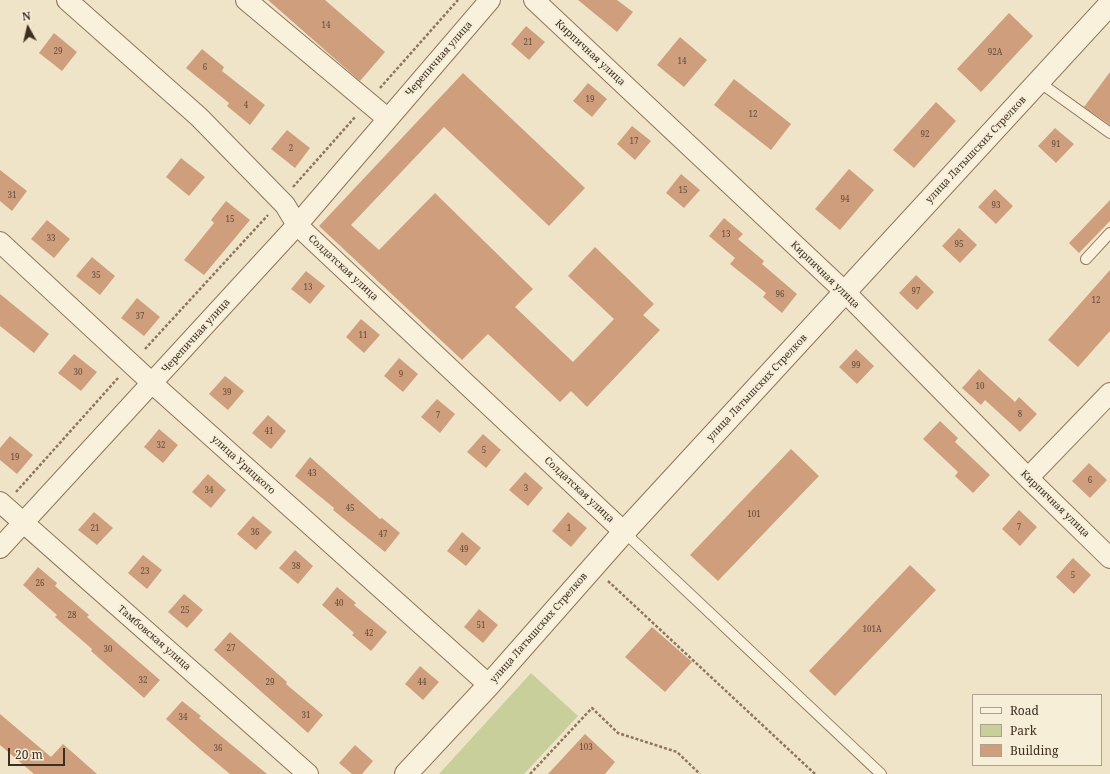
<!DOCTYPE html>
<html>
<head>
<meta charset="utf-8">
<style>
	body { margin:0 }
	#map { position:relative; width:1110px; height:774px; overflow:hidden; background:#f0e4c8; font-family:"Noto Serif",serif }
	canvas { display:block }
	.legend { position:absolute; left:972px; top:694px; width:130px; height:72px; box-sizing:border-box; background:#f7eed8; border:1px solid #ada18e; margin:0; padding:5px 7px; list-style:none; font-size:12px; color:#3d2e20 }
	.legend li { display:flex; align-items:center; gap:8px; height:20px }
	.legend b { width:20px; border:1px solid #ada18e }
	.north { position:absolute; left:8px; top:8px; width:40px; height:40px; -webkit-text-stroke:3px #f7eed8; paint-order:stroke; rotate:352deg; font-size:11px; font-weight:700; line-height:16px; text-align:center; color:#3d2e20 }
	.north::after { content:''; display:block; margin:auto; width:14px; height:18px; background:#3d2e20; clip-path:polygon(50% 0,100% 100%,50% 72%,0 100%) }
	.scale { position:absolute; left:8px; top:748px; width:57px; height:18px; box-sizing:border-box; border:2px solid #3d2e20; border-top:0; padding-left:5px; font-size:12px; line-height:14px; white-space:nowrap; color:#3d2e20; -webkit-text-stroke:3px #f7eed8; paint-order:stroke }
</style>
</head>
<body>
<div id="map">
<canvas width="1110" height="774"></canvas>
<ul class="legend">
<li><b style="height:5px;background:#faf1dc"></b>Road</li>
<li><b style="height:11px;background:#c9cf9b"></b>Park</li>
<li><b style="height:11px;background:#cf9f7d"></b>Building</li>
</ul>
<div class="north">N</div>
<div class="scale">20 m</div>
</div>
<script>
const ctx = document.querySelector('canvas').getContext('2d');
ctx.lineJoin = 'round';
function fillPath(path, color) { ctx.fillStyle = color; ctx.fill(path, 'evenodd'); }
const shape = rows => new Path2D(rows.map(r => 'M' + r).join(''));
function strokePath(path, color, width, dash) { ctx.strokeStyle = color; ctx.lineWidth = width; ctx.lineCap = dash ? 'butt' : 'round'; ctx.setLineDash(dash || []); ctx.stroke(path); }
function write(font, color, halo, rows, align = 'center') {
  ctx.font = font + ' "Noto Serif",serif'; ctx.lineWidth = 4; ctx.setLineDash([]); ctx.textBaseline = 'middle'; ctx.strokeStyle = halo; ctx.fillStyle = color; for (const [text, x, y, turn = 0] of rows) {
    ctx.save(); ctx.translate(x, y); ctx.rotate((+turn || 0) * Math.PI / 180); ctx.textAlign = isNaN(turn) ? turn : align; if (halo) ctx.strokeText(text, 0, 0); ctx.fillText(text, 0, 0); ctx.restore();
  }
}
const green = shape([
	[531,673,578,716,524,774,439,774]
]);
const building = shape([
	[268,0,325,0,385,52,360,81],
	[578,0,617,0,633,12,617,32],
	[1009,13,1033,36,981,92,957,69],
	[526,26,545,42,529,60,511,44],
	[54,33,77,52,62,71,39,53],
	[680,37,707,60,684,87,657,65],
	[202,49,224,67,222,71,265,105,250,125,227,106,229,103,186,68],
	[1110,72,1110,125,1084,107],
	[463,73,585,188,549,226,444,127,351,225,379,250,435,193,533,289,515,307,573,362,614,319,568,276,595,247,654,304,643,315,660,330,587,407,571,391,560,402,488,334,462,360,319,226],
	[734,79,791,124,771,150,714,105],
	[588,83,607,99,592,117,573,101],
	[936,102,956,121,914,168,893,150],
	[632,126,651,141,635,160,617,144],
	[1055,128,1074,144,1056,163,1038,146],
	[287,130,310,148,295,168,271,149],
	[181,158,205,177,189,196,166,177],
	[849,169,874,190,840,230,815,209],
	[0,170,27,191,12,211,0,201],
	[681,174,700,190,684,208,666,193],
	[995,189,1013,206,996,224,978,207],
	[1110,200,1110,221,1079,253,1069,243],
	[226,201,250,220,204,275,184,260,214,223,211,220],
	[724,218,743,234,738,239,764,261,762,264,797,294,782,313,763,297,766,293,730,264,735,258,709,236],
	[47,220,70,239,54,258,31,239],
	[959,228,977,245,960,263,942,246],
	[92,257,115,276,100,295,76,276],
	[1110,270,1110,331,1078,367,1048,340],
	[306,271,325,286,310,304,291,289],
	[916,275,934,292,917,310,899,293],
	[0,294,49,334,34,353,0,326],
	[137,298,160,317,144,336,121,318],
	[361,319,380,335,364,353,346,337],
	[856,349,874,366,857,384,839,367],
	[74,354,97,372,81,391,58,373],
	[399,358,418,374,403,392,384,376],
	[979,369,1015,402,1019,397,1037,414,1020,432,985,400,981,405,962,388],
	[225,376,244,391,228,410,209,394],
	[437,399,455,414,440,433,421,417],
	[268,415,286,431,271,449,252,433],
	[940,421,958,438,955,442,990,475,973,493,955,476,958,472,923,439],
	[159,429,178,445,163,463,144,447],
	[483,434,501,450,486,468,467,452],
	[10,436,33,455,17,474,0,460,0,448],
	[791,449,819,476,718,581,690,555],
	[310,457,380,519,382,518,400,533,385,552,333,510,334,508,295,476],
	[1089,463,1107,480,1090,498,1072,481],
	[525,472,543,488,528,506,509,490],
	[208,474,226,490,211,508,192,492],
	[1019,510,1037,527,1020,546,1002,529],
	[94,512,113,528,97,545,78,530],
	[568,512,587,528,571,547,552,531],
	[253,516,272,532,256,550,237,534],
	[462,532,481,548,466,566,447,551],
	[295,550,313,566,298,584,279,568],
	[143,555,162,570,147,589,128,573],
	[1073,558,1091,575,1074,594,1056,577],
	[910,565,936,590,835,696,809,671],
	[38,567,57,583,55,586,89,615,87,617,160,680,144,698,91,651,92,649,55,617,57,615,23,585],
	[337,587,356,603,354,605,387,632,371,651,352,635,354,633,322,605],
	[184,594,203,610,187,628,168,612],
	[479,609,498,625,483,643,464,627],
	[652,627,692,662,665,692,625,657],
	[230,632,287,682,286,684,323,715,308,733,214,650],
	[420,666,439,682,423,700,405,684],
	[182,701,201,716,199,718,267,774,230,774,201,750,166,719],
	[0,714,51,757,63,744,97,774,34,774,0,745],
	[585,734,615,762,605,774,548,774],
	[355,745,373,761,362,774,352,774,339,763]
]);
const path = shape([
	[380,88,458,0],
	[293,187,356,116],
	[145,349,268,215],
	[16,492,118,378],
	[608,581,815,774],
	[530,774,592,708,618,733,677,752,700,774]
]);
const service = shape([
	[1039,82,1110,133],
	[1086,259,1110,233],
	[624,532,881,774]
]);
const minor = shape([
	[67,0,199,117,285,205,297,225,624,532],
	[246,0,388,119],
	[534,0,845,292,1028,478,1110,558],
	[0,242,153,384,489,685],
	[1028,478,1110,393],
	[0,502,308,774],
	[0,548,297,225,490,0]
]);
const tertiary = shape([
	[406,774,489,685,624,532,1110,4]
]);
const numberNames = [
	["14",326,26],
	["21",528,43],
	["29",58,52],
	["92А",995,53],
	["14",682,62],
	["6",205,68],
	["19",590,100],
	["4",246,106],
	["12",753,115],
	["92",925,135],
	["17",634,142],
	["91",1056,145],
	["2",291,149],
	["15",683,191],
	["31",12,196],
	["94",845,200],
	["93",996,206],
	["15",230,220],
	["13",726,235],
	["33",51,239],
	["95",959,245],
	["35",96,276],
	["13",308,288],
	["97",916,292],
	["96",780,295],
	["12",1096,301],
	["37",140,317],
	["11",363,336],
	["99",856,366],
	["30",78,373],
	["9",401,375],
	["10",980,387],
	["39",227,393],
	["8",1020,415],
	["7",438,416],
	["41",269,432],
	["32",161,446],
	["5",484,451],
	["19",15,458],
	["43",312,474],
	["6",1090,481],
	["3",526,489],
	["34",209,491],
	["45",350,509],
	["101",754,515],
	["7",1019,528],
	["21",95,529],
	["1",569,529],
	["36",255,533],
	["47",383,535],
	["49",464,550],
	["38",296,567],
	["23",145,572],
	["5",1073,576],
	["26",40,584],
	["40",339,604],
	["25",185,611],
	["28",72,616],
	["51",481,626],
	["101А",872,630],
	["42",369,634],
	["27",231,649],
	["30",108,650],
	["32",143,681],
	["29",270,683],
	["44",422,683],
	["31",306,716],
	["34",183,718],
	["103",586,748],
	["36",218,749]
];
const streetNames = [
	["Кирпичная улица",590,53,43],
	["Черепичная улица",439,59,-49],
	["улица Латышских Стрелков",976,150,-47],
	["Солдатская улица",343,268,43],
	["Кирпичная улица",825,275,44],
	["Черепичная улица",196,336,-48],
	["улица Латышских Стрелков",757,388,-47],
	["улица Урицкого",243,465,42],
	["Солдатская улица",579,490,43],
	["Кирпичная улица",1055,504,44],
	["улица Латышских Стрелков",539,628,-49],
	["Тамбовская улица",154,638,41]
];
fillPath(green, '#c9cf9b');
fillPath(building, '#cf9f7d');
strokePath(service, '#8d765c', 12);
strokePath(minor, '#8d765c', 22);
strokePath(tertiary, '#8d765c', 24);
strokePath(path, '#8d765c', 2.5, [3, 2]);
strokePath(service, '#faf1dc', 10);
strokePath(minor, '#faf1dc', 20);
strokePath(tertiary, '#faf1dc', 22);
write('8px', '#624a37', null, numberNames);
write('10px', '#3d2e20', '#f7eed8', streetNames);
</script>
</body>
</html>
